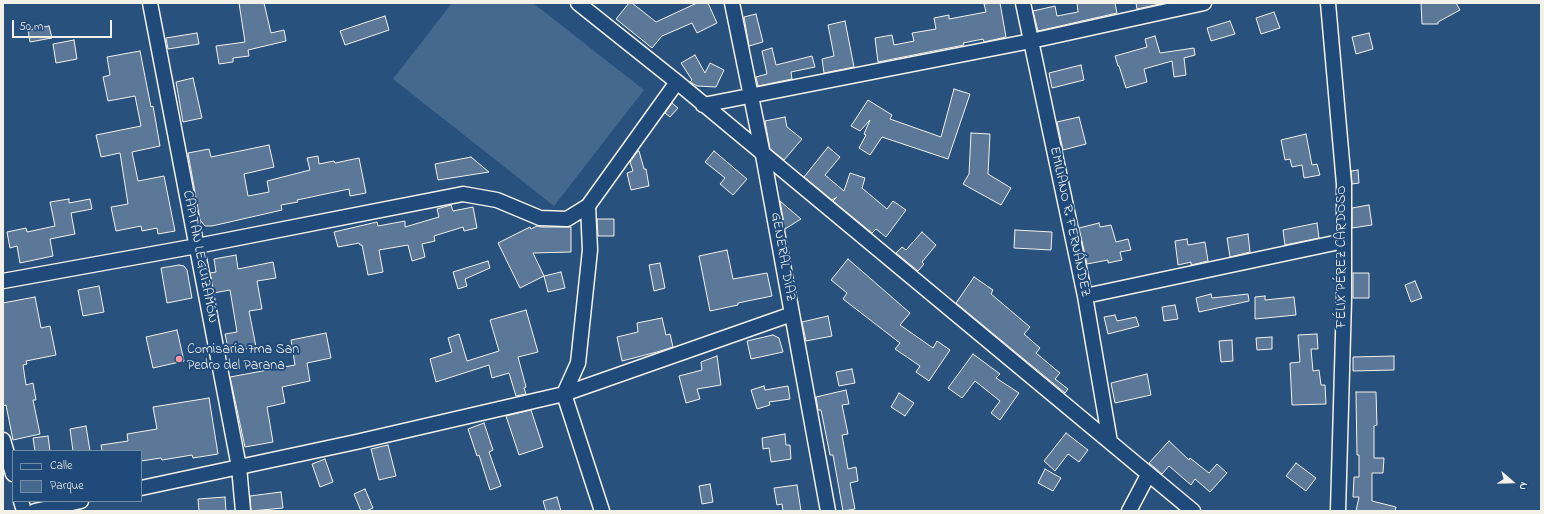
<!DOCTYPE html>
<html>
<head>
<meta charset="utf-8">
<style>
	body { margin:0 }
	#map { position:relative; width:1544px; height:514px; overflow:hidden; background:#28517e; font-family:"Indie Flower",sans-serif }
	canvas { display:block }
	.frame { position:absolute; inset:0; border:4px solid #f4f1e8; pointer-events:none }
	.legend { position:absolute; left:12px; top:450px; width:130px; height:52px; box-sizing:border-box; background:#1f4a7a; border:1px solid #748da6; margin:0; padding:5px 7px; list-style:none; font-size:12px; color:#f4f1e8 }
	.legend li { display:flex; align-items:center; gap:8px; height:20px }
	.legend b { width:20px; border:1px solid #748da6 }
	.north { position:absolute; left:1492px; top:462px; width:40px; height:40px; -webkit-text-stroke:3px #1f4a7a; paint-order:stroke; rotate:110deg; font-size:11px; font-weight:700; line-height:16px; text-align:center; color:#f4f1e8 }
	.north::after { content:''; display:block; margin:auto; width:14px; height:18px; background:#f4f1e8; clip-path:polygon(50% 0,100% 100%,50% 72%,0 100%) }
	.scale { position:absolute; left:12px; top:20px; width:100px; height:18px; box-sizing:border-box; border:2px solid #f4f1e8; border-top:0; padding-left:5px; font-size:12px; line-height:14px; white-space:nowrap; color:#f4f1e8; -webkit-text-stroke:3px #1f4a7a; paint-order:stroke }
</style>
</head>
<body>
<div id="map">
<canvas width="1544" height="514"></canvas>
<div class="frame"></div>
<ul class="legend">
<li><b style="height:5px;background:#1f4a7a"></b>Calle</li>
<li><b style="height:11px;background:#45688e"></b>Parque</li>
</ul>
<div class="north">N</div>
<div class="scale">50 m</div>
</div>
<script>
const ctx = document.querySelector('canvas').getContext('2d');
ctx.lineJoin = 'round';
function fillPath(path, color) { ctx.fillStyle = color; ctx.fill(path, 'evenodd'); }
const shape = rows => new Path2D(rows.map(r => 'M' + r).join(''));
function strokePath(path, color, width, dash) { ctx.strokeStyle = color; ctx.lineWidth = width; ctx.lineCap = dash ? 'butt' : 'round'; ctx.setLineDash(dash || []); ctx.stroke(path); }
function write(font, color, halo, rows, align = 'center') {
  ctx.font = font + ' "Indie Flower",sans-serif'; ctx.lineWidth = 4; ctx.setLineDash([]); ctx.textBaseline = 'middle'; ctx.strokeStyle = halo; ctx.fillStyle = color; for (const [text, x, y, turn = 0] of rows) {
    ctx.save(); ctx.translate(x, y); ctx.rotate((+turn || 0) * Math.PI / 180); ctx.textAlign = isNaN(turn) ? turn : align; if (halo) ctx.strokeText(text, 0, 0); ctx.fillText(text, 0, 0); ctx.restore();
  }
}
const green = shape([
	[452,3,533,3,644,90,554,206,393,79]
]);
const building = shape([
	[239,3,264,3,271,33,284,30,286,41,248,50,249,56,233,58,233,62,219,64,216,46,245,42,239,3],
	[629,3,632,3,656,22,697,3,708,3,717,23,697,33,692,23,662,36,652,48,616,19,629,3],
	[990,3,1000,3,1006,37,984,42,983,39,963,43,964,45,878,62,875,38,892,35,894,45,914,41,912,33,936,29,934,18,949,15,949,19,986,12,984,4,990,3],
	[1077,3,1115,3,1117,13,1038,31,1033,11,1055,6,1057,16,1078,12,1077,3],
	[1136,3,1164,3,1137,9,1136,3],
	[1421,3,1456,3,1460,10,1438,22,1438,24,1422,24,1421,3],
	[1274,12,1280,28,1261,34,1256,18,1274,12],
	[756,14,763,42,749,46,744,17,756,14],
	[385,16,389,30,345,45,340,31,385,16],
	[845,21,854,67,824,73,822,59,834,56,828,25,845,21],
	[1230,21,1235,34,1211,41,1207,28,1230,21],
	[49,26,52,38,30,42,28,30,49,26],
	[197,33,199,44,168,49,166,38,197,33],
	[1369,33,1373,49,1356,54,1352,37,1369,33],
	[1155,36,1160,53,1194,48,1195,55,1184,58,1186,75,1174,77,1172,61,1144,69,1147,82,1126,88,1119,66,1118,66,1115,56,1147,47,1145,39,1155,36],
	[74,40,77,59,56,63,53,44,74,40],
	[772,48,776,65,812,56,815,67,791,72,792,79,758,86,756,77,767,74,762,51,772,48],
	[140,51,151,107,153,106,160,146,132,152,138,181,164,176,175,231,158,234,157,228,142,231,141,226,116,231,111,207,128,204,120,153,101,157,96,135,141,126,135,96,108,101,103,77,110,75,107,57,140,51],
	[695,55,705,73,710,63,724,70,716,87,697,86,690,82,692,80,681,63,695,55],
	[1081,65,1084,80,1052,88,1049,73,1081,65],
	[193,78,202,118,183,122,176,82,193,78],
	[954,89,970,94,948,159,882,137,870,155,859,148,866,135,864,134,870,120,860,131,851,126,868,100,892,115,890,119,941,137,954,89],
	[672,103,678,108,670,117,665,113,672,103],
	[785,117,787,127,802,139,784,160,770,149,765,121,785,117],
	[1079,117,1086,144,1063,150,1057,122,1079,117],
	[971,133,990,134,988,174,1011,188,1001,205,963,184,969,174,971,133],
	[1306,134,1312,165,1317,164,1320,175,1304,178,1302,165,1292,167,1290,159,1285,160,1281,140,1306,134],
	[269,145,274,167,244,174,248,196,269,192,267,181,310,170,307,158,318,156,319,164,334,161,335,163,359,158,366,193,350,196,349,189,297,200,298,202,281,205,282,210,212,226,205,226,200,220,188,153,209,149,211,157,269,145],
	[828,147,840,157,825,175,844,191,850,173,865,178,862,188,887,209,893,201,906,210,886,237,876,229,872,233,833,201,837,197,832,200,804,177,828,147],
	[638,151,639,151,644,169,646,169,649,186,631,190,627,173,633,171,630,162,638,151],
	[714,151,747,179,733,195,720,184,725,178,705,162,714,151],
	[471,157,489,172,438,180,435,164,471,157],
	[1358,170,1359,183,1352,184,1351,171,1358,170],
	[69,199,69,203,90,199,92,209,71,213,75,234,50,239,53,256,20,263,17,246,10,248,7,232,26,228,27,232,55,226,50,202,69,199],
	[780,201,801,219,785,229,780,201],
	[451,205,453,211,473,207,477,228,464,231,463,227,434,236,435,241,422,244,425,257,412,261,408,245,379,250,383,272,368,275,362,245,360,245,359,243,338,247,334,232,377,222,378,226,405,221,405,227,439,217,437,209,451,205],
	[1369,205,1372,225,1352,228,1352,208,1369,205],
	[597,219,614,219,614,236,598,236,597,219],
	[1099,223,1100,227,1111,225,1116,242,1128,239,1131,250,1120,252,1122,260,1108,263,1108,260,1087,264,1079,228,1099,223],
	[1317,223,1319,238,1285,245,1283,230,1317,223],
	[537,226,541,227,571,227,571,252,533,253,544,276,520,288,498,243,530,227,531,229,537,226],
	[1015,230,1052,232,1051,250,1014,248,1015,230],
	[922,232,936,245,922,262,924,264,918,271,896,253,902,247,906,250,922,232],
	[1248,234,1250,252,1230,257,1227,238,1248,234],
	[1187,239,1188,245,1205,242,1208,261,1191,265,1191,262,1178,265,1175,241,1187,239],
	[727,250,733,279,767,273,772,296,738,303,738,305,710,311,699,256,727,250],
	[236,255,238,269,273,262,276,278,257,281,262,309,249,311,256,347,229,352,225,334,237,332,230,290,214,293,210,273,216,272,214,259,236,255],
	[848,259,910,313,900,325,933,348,937,341,950,350,929,381,916,372,920,366,895,349,900,343,843,299,847,293,831,280,848,259],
	[488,261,490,268,465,279,467,286,458,289,453,272,488,261],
	[660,263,665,288,654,291,649,265,660,263],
	[179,265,184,266,187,270,192,298,167,303,161,268,179,265],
	[561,272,565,288,548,292,544,276,561,272],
	[1353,273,1369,273,1369,298,1353,298,1353,273],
	[974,277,993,290,991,294,1030,327,1024,334,1040,348,1036,353,1060,373,1055,379,1068,389,1065,393,956,303,974,277],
	[1415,281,1422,298,1411,302,1405,285,1415,281],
	[99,286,104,312,83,316,78,290,99,286],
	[1211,294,1212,298,1248,294,1249,301,1199,312,1196,298,1211,294],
	[1265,296,1265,300,1294,297,1296,315,1255,319,1255,297,1265,296],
	[35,297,41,328,50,326,56,355,26,361,27,364,23,365,26,385,33,383,36,400,33,400,40,434,13,440,6,405,3,406,3,303,35,297],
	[1175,305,1178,319,1164,321,1162,307,1175,305],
	[526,310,538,352,518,357,526,387,524,388,526,394,516,396,509,373,492,378,489,365,436,382,430,359,452,352,448,338,459,334,467,361,499,351,490,320,526,310],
	[1115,315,1117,321,1136,317,1139,326,1108,334,1104,317,1115,315],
	[828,316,832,336,806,341,802,322,828,316],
	[662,318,666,335,670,334,673,347,657,352,622,361,617,337,638,332,637,323,662,318],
	[177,330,184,361,153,368,146,337,177,330],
	[326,333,331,358,307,363,310,381,282,387,285,403,267,407,273,442,245,447,230,377,295,365,291,340,326,333],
	[1317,334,1318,349,1311,349,1313,371,1319,370,1321,385,1325,385,1326,404,1292,405,1290,363,1300,362,1298,335,1317,334],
	[773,335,779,338,783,352,751,359,747,341,773,335],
	[1272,337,1272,349,1257,350,1256,338,1272,337],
	[1232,340,1233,361,1221,362,1219,341,1232,340],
	[973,354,1000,374,996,378,1019,393,1000,420,991,413,1000,401,975,381,962,398,948,388,973,354],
	[717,356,721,385,697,389,700,399,686,403,679,376,702,370,701,362,717,356],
	[1394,356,1394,370,1353,371,1353,357,1394,356],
	[852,369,855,383,839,386,836,372,852,369],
	[1147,374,1151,395,1115,403,1111,383,1147,374],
	[764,386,765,390,788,386,790,399,769,402,770,405,757,409,751,390,764,386],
	[846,390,849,404,842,405,848,434,842,435,848,469,856,467,858,481,850,483,855,509,843,511,833,455,830,455,821,410,818,410,816,397,846,390],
	[1356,392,1376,392,1377,425,1374,426,1374,458,1384,458,1383,473,1372,473,1372,501,1396,507,1395,511,1356,511,1359,497,1353,497,1354,477,1359,477,1359,455,1357,455,1356,392],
	[899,393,914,403,905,416,891,407,899,393],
	[209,398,218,454,193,458,192,455,162,460,161,458,141,461,141,451,102,451,101,445,128,441,127,434,157,429,153,407,209,398],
	[531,410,543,447,519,455,506,416,531,410],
	[484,423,493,450,489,452,501,486,490,490,479,455,477,456,468,429,484,423],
	[86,426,90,451,73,451,70,429,86,426],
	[1066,433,1088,450,1079,462,1068,454,1055,471,1044,461,1066,433],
	[785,434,786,445,790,445,791,459,771,462,769,448,763,449,762,438,785,434],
	[48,436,50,451,35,451,33,438,48,436],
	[1169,441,1189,460,1190,458,1209,473,1217,464,1227,473,1210,492,1195,479,1191,485,1169,466,1162,474,1149,463,1169,441],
	[388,445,396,476,379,480,371,449,388,445],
	[325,459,333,482,320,487,312,464,325,459],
	[1296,463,1316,478,1306,491,1286,476,1296,463],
	[1045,469,1061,478,1053,491,1038,483,1045,469],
	[710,484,713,502,702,504,699,486,710,484],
	[797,485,801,511,783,511,782,504,777,505,774,488,797,485],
	[365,489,373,508,366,511,361,511,354,494,365,489],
	[281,492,283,508,251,511,250,496,281,492],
	[225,497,226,511,199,511,198,499,225,497],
	[557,497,561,511,546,511,543,501,557,497]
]);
const minor = shape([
	[150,3,239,467,243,511],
	[578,3,677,82,1193,511],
	[732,3,763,155,828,511],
	[1023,3,1085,296,1110,442],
	[1328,3,1344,184,1344,300,1338,511],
	[703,105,1031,41,1204,3],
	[588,206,590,250,578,363,564,394,602,511],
	[3,281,197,246,463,194,497,200,540,218,567,219,588,206,677,82],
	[1085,296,1344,241],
	[3,440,13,474],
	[141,488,356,442,564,394,792,314],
	[21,501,24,511],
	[35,511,81,501],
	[1129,511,1148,475]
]);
const markers = [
	[179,359,4,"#ff9aa2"]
];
const streetNames = [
	["EMILIANO R. FERNÁNDEZ",1069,222,78],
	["CAPITAN LEGUIZAMÓN",199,257,79],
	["GENERAL DÍAZ",782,257,80],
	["FÉLIX PÉREZ CARDOSO",1343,257,-90]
];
const poiNames = [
	["Comisaría 7ma San",187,351],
	["Pedro del Parana",187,367]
];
fillPath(green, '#45688e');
fillPath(building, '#5b7899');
strokePath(building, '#f4f1e8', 1);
strokePath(minor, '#f4f1e8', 17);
strokePath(minor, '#1f4a7a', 14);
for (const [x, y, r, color] of markers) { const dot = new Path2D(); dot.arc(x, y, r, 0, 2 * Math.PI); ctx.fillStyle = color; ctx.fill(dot); strokePath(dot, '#1f4a7a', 1.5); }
write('14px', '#f4f1e8', '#1f4a7a', streetNames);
write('14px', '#f4f1e8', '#1f4a7a', poiNames, 'left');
</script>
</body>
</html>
